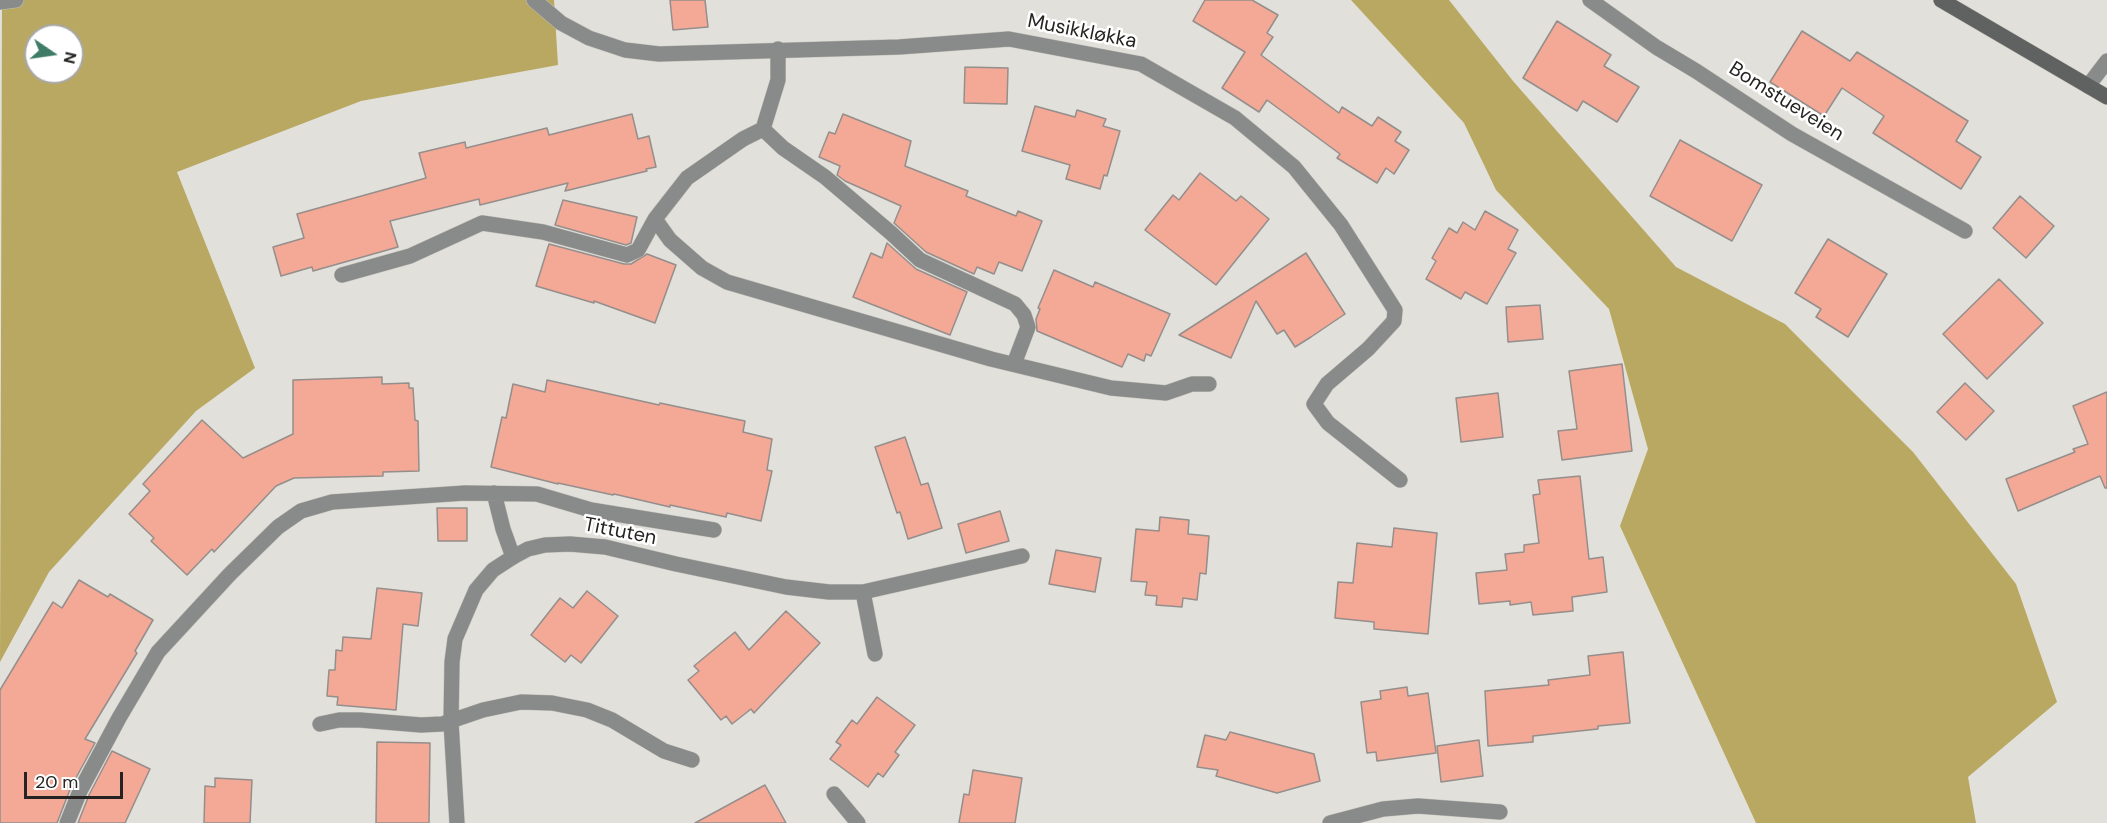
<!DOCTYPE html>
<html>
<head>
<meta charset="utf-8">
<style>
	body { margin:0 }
	#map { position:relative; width:2107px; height:823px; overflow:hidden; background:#e2e0da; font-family:"DM Sans",sans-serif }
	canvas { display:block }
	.north { position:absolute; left:24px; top:24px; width:60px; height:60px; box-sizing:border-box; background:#fff; border:2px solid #a8a7a7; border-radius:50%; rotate:103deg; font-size:16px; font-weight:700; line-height:24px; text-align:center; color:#252422 }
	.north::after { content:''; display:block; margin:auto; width:21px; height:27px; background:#3f7c67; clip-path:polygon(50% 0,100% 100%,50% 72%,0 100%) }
	.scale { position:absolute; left:24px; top:772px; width:99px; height:27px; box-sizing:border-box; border:3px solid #252422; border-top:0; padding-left:8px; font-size:18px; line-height:21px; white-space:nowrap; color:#252422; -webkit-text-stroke:4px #fff; paint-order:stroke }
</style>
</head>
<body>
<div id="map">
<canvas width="2107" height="823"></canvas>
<div class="north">N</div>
<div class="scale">20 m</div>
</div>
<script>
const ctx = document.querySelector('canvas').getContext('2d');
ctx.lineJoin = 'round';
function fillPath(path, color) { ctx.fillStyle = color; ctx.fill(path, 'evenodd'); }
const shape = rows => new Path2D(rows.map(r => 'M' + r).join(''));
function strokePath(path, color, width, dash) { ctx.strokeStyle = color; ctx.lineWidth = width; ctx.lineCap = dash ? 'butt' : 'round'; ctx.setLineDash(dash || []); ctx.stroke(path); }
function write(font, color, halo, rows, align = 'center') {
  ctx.font = font + ' "DM Sans",sans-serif'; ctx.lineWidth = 5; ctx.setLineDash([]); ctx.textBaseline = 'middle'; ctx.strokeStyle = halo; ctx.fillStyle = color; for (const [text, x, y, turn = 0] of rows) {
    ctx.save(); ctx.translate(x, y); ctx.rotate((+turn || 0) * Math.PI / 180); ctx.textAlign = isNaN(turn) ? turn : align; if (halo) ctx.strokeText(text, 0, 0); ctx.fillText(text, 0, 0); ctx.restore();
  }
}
const forest = shape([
	[2,0,554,0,558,65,361,101,177,172,255,368,196,411,49,572,0,662],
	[36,36,72,36,72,72,36,72],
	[1351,0,1449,0,1513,81,1676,267,1785,324,1913,452,2016,584,2057,702,1968,777,1976,823,1756,823,1620,526,1648,449,1609,309,1496,190,1464,123]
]);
const building = shape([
	[670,0,705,0,708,27,673,30,670,0],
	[1205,0,1252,0,1278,15,1267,33,1273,37,1261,55,1339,113,1342,107,1372,126,1378,117,1401,132,1395,141,1409,150,1394,174,1386,168,1377,183,1337,158,1340,154,1267,100,1259,112,1222,88,1245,52,1193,21,1205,0],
	[1557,21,1611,55,1604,66,1639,87,1617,122,1583,101,1577,111,1523,78,1557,21],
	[1802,31,1850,61,1857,52,1968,121,1956,141,1981,157,1961,189,1873,133,1884,116,1842,88,1824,116,1770,82,1802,31],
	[965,67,1008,68,1007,104,964,103,965,67],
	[1035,106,1075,117,1077,110,1106,119,1103,126,1120,131,1107,176,1104,175,1100,189,1066,179,1070,165,1022,151,1035,106],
	[632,114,638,139,649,136,656,167,646,169,647,171,565,191,568,183,480,205,479,199,390,221,398,247,313,271,312,267,281,276,273,247,304,238,297,214,426,178,419,153,465,142,466,148,547,128,549,135,632,114],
	[843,114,911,141,905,166,968,191,966,196,1016,216,1018,211,1042,221,1022,271,999,262,994,274,977,267,974,274,926,252,894,223,901,206,845,181,837,175,840,166,819,157,829,132,835,134,843,114],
	[1680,140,1762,185,1732,241,1650,196,1680,140],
	[1200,173,1236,201,1241,196,1269,219,1216,285,1145,230,1173,195,1179,200,1200,173],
	[2020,196,2054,226,2026,258,1993,228,2020,196],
	[563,200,637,217,631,243,626,245,555,225,563,200],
	[1485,211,1518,230,1508,249,1516,253,1487,304,1465,292,1461,299,1426,279,1436,261,1432,258,1449,228,1457,233,1463,222,1475,230,1485,211],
	[1828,239,1887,274,1848,337,1816,317,1821,309,1795,293,1828,239],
	[887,243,916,269,967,292,950,335,853,297,871,253,882,258,887,243],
	[549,244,624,264,631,264,647,254,676,265,655,323,594,301,594,303,536,286,549,244],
	[1306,253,1345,314,1311,337,1295,347,1284,330,1277,334,1256,301,1231,358,1179,335,1306,253],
	[1054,270,1093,287,1095,282,1170,314,1151,356,1146,354,1144,361,1128,354,1122,367,1037,331,1036,319,1040,309,1038,308,1054,270],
	[1999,279,2043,323,1987,379,1943,334,1999,279],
	[1540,305,1543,339,1508,342,1506,307,1540,305],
	[1622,364,1632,451,1562,460,1558,431,1577,429,1569,371,1622,364],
	[382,377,382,384,409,383,409,388,413,388,415,420,418,421,419,471,383,472,383,476,294,478,276,486,214,552,212,549,187,575,151,541,154,538,129,514,150,491,143,484,202,420,243,458,293,434,293,380,382,377],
	[547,380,659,405,660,403,745,421,743,432,772,439,767,470,772,471,761,521,727,513,726,517,670,505,670,507,614,494,613,495,558,483,558,484,491,467,502,417,506,418,513,384,545,392,547,380],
	[1965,383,1994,411,1966,440,1937,412,1965,383],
	[2107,392,2107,488,2105,488,2100,476,2018,511,2006,479,2075,452,2073,449,2088,444,2073,406,2107,392],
	[1498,393,1503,437,1461,442,1456,398,1498,393],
	[905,437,921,485,928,483,942,528,908,539,900,512,897,513,875,447,905,437],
	[1580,476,1589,559,1603,557,1607,592,1572,597,1573,611,1533,615,1531,602,1510,605,1510,601,1479,604,1476,573,1507,570,1505,554,1524,552,1524,545,1539,543,1533,495,1540,494,1538,480,1580,476],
	[437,508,467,508,467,541,438,541,437,508],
	[1000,511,1009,541,966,553,958,524,1000,511],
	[1160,517,1189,520,1188,534,1209,536,1206,574,1200,573,1197,600,1183,598,1182,607,1156,605,1157,596,1145,595,1147,582,1131,581,1136,529,1159,531,1160,517],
	[1394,528,1437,533,1428,634,1374,629,1374,622,1335,618,1338,582,1353,583,1357,543,1392,547,1394,528],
	[1056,550,1101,558,1095,592,1049,584,1056,550],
	[79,580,108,597,110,594,153,620,135,651,137,653,85,739,95,743,71,787,57,823,0,823,0,690,53,602,62,608,79,580],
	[377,588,422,593,418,626,403,624,396,710,337,705,338,697,327,696,329,670,335,670,336,650,342,651,343,637,371,639,377,588],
	[587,591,618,616,581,663,571,655,565,662,531,635,560,598,573,608,587,591],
	[786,611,820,643,754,713,751,709,732,724,726,716,721,720,688,680,699,671,694,666,735,632,749,650,786,611],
	[1623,652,1630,723,1598,726,1598,729,1533,736,1533,742,1488,746,1485,691,1549,685,1548,680,1590,675,1588,656,1623,652],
	[1407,687,1408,696,1428,693,1436,753,1377,761,1376,752,1367,753,1361,702,1381,699,1380,691,1407,687],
	[877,697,915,725,895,752,899,755,883,777,878,773,868,787,830,759,841,745,836,742,852,720,857,724,877,697],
	[1230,732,1314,754,1320,781,1277,793,1216,776,1218,770,1197,767,1205,735,1226,740,1230,732],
	[1479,740,1483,776,1441,782,1437,746,1479,740],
	[377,742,430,743,429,823,376,823,377,742],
	[112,751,150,769,125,823,78,823,89,795,112,751],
	[973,770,1022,778,1015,823,959,823,964,794,969,795,973,770],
	[215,778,252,780,250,823,204,823,205,786,215,787,215,778],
	[765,785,786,823,695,823,765,785]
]);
const service = shape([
	[778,49,778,80,763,129,743,139,687,178,655,219,670,240,702,268,727,282,991,359,1111,388,1166,393,1192,384,1209,384],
	[763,129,783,148,825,177,891,233,920,260,1015,304,1024,315,1028,327,1014,364],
	[342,275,410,256,482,223,543,232,627,255,638,250,655,219],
	[494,493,503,529,513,557],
	[320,724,339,720,360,720,421,725,442,724,483,710,521,702,552,703,587,710,612,720,664,751,692,760],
	[834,794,858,823],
	[67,823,80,791,119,718,158,652,230,574,278,527,301,511,332,502,465,493,537,494,591,510,714,530]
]);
const minor = shape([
	[534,0,561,23,589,38,625,50,659,54,899,47,1009,39,1141,64,1235,118,1294,167,1341,225,1395,310,1394,321,1368,349,1327,384,1314,404,1328,423,1400,480],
	[1590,0,1656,47,1696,71,1792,134,1965,231],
	[0,2,16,0],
	[2088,86,2107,61],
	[863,592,875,654],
	[457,823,451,722,452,662,455,639,476,590,493,570,513,557,528,549,545,545,570,544,605,547,676,564,786,587,829,592,863,592,1022,556],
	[1330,823,1383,809,1418,806,1500,812]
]);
const secondary = shape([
	[1941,0,2107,97]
]);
const streetNames = [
	["Musikkløkka",1082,32,11],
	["Bomstueveien",1786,102,32],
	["Tittuten",620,532,11]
];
fillPath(forest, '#b9a861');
fillPath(building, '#f4a896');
strokePath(building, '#948e8c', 1.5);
strokePath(service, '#c0beb9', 16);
strokePath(minor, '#c0beb9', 16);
strokePath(secondary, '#c0beb9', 16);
strokePath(service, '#888b89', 15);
strokePath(minor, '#888b89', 15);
strokePath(secondary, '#5f6260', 15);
write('20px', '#252422', '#fff', streetNames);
</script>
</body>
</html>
